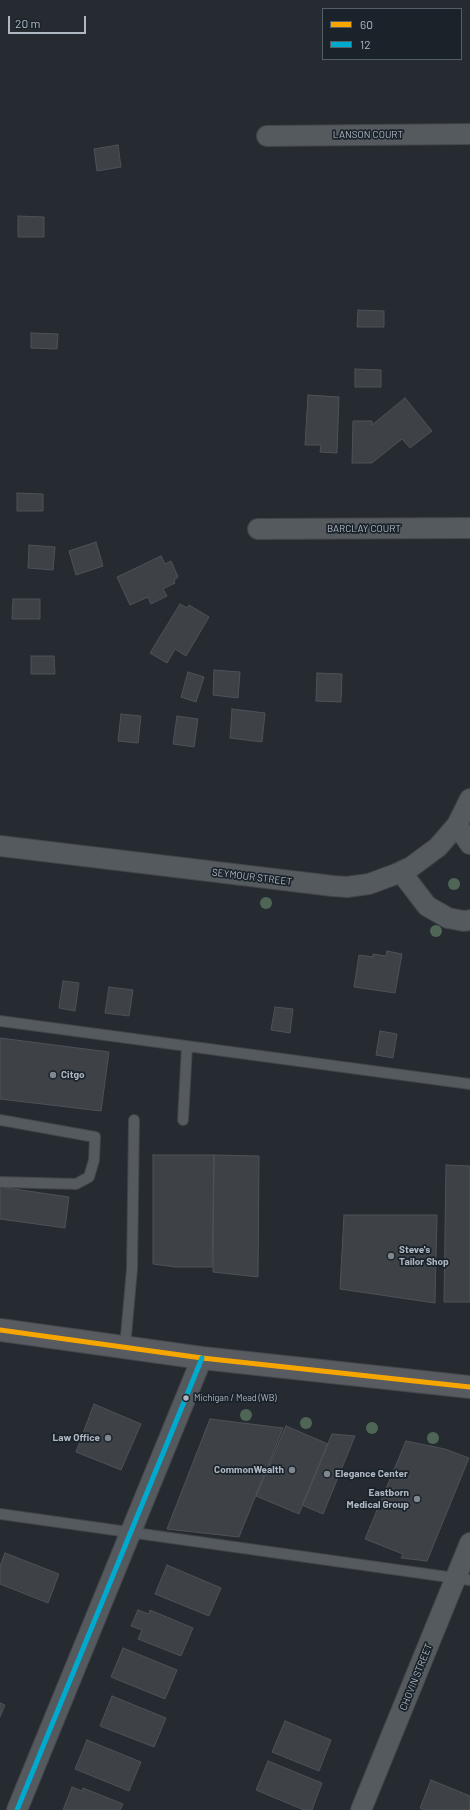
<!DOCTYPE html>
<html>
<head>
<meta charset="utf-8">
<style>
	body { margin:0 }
	#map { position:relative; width:470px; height:1810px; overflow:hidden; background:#262b31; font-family:Barlow,sans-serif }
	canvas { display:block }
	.legend { position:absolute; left:322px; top:8px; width:140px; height:52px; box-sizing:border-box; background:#1a222a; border:1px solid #565e67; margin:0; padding:5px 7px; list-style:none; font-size:12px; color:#afb8c2 }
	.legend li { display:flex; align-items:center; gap:8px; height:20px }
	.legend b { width:20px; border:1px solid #565e67 }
	.scale { position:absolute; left:8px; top:16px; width:78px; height:18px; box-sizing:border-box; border:2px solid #afb8c2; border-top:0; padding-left:5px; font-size:12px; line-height:14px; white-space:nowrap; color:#afb8c2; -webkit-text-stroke:3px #1a222a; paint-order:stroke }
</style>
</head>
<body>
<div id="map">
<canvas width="470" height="1810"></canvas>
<ul class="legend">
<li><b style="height:5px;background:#f7a600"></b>60</li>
<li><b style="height:5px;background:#00a9ce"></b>12</li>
</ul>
<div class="scale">20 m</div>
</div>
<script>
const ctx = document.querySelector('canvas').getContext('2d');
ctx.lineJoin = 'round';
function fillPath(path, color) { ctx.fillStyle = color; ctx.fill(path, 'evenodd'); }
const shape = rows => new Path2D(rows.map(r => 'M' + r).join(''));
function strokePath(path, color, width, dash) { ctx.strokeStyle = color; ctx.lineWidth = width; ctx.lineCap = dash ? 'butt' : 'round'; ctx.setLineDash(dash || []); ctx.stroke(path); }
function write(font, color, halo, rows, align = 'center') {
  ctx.font = font + ' Barlow,sans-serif'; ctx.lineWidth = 3.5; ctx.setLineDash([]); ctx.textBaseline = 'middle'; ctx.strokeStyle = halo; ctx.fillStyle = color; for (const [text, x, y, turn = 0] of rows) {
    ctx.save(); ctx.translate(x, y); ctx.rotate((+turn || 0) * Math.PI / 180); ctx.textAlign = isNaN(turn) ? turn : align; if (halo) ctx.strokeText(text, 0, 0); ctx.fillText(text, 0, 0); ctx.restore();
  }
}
const building = shape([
	[118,145,121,167,97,171,94,149,118,145],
	[18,216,44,217,44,237,18,237,18,216],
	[358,310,384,311,384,327,357,327,358,310],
	[31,333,58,334,57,349,31,348,31,333],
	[355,369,381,370,381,387,355,387,355,369],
	[308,395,339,397,337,453,320,452,321,445,305,445,308,395],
	[405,398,432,431,410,448,402,439,372,463,352,463,353,421,372,421,372,425,405,398],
	[17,493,43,494,43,511,17,511,17,493],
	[96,542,103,566,76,575,69,551,96,542],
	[29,545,55,547,53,570,28,568,29,545],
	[161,556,165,564,171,561,178,577,174,580,175,583,163,589,167,596,151,604,148,597,130,605,117,577,161,556],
	[13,599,40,599,40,619,12,619,13,599],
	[180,604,187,608,189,605,209,617,186,656,175,649,167,663,150,653,180,604],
	[31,656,54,656,55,674,31,674,31,656],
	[214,670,240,672,238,698,213,695,214,670],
	[188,672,204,677,196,702,181,697,188,672],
	[317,673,342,674,341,702,316,701,317,673],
	[232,709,265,713,262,742,230,738,232,709],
	[121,714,141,716,138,743,118,741,121,714],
	[177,716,198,719,194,747,173,744,177,716],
	[387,951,402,954,395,993,354,987,359,955,373,957,373,954,386,956,387,951],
	[63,981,79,983,75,1011,59,1008,63,981],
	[109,987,133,990,129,1016,105,1013,109,987],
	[275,1007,293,1009,290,1033,271,1030,275,1007],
	[380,1031,397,1034,393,1058,376,1055,380,1031],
	[0,1038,109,1052,101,1111,0,1099,0,1038],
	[153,1155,214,1155,212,1267,175,1267,153,1264,153,1155],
	[214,1155,259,1156,258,1277,213,1272,214,1155],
	[446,1165,470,1166,470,1302,444,1302,446,1165],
	[0,1187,69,1197,65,1228,0,1219,0,1187],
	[344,1215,437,1215,435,1303,340,1289,344,1215],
	[94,1404,141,1424,121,1470,76,1452,94,1404],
	[210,1419,283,1428,239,1537,167,1529,210,1419],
	[286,1426,328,1444,299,1514,256,1496,286,1426],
	[332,1434,355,1436,323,1514,302,1505,332,1434],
	[406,1441,445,1449,469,1458,427,1561,401,1558,403,1554,365,1539,406,1441],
	[5,1553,59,1574,48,1603,0,1584,0,1566,5,1553],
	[167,1565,221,1588,209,1616,155,1594,167,1565],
	[138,1610,149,1614,150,1610,193,1628,181,1656,138,1639,142,1630,131,1626,138,1610],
	[123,1648,177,1670,165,1699,111,1677,123,1648],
	[112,1696,166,1718,154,1747,100,1726,112,1696],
	[0,1703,5,1705,0,1717,0,1703],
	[285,1721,331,1740,319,1771,272,1752,285,1721],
	[87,1740,141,1762,129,1791,75,1769,87,1740],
	[268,1761,322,1783,312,1810,304,1810,256,1790,268,1761],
	[431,1780,470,1796,470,1810,424,1810,420,1808,431,1780],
	[72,1787,82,1791,83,1788,123,1804,120,1810,63,1810,72,1787]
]);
const lane = shape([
	[0,1021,470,1084],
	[0,1120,95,1137,94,1160,89,1177,76,1184,0,1182],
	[183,1120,187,1046],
	[125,1347,132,1269,134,1120],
	[0,1514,470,1580]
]);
const street = shape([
	[267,136,470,134],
	[258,529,470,528],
	[457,825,470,844],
	[0,846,333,886,347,887,369,884,396,874,411,867,438,847,457,825,470,799],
	[401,872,427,906,448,918,464,921,470,920],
	[17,1810,202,1358],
	[361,1810,470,1543]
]);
const primary = shape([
	[0,1330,202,1358,470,1387]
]);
const bus1 = shape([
	[0,1330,202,1358,470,1387]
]);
const bus2 = shape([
	[17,1810,202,1358]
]);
const trees = [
	[454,884],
	[266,903],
	[436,931],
	[246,1415],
	[306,1423],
	[372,1428],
	[433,1438]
];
const markers = [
	[53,1075,4,"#7f878f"],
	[391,1256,4,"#7f878f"],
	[186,1398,3.5,"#afb8c2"],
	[108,1438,4,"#7f878f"],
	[292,1470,4,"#7f878f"],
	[327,1474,4,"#7f878f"],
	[417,1499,4,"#7f878f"]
];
const busNames = [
	["Michigan / Mead (WB)",194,1398]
];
const streetNames = [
	["LANSON COURT",368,135],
	["BARCLAY COURT",364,529],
	["SEYMOUR STREET",252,877,7],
	["CHOVIN STREET",416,1677,-68]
];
const poiNames = [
	["Citgo",61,1075],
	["Steve's",399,1250],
	["Tailor Shop",399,1262],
	["Law Office",100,1438,"right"],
	["CommonWealth",284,1470,"right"],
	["Elegance Center",335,1474],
	["Eastborn",409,1493,"right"],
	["Medical Group",409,1505,"right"]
];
fillPath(building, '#3e4247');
strokePath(building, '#4d5259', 1);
strokePath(lane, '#424549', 12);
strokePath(street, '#424549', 22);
strokePath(primary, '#43484e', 24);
strokePath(lane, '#555a5f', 10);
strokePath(street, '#555a5f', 20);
strokePath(primary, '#585b60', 22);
strokePath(bus1, '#f7a600', 5);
strokePath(bus2, '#00a9ce', 5);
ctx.fillStyle = '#4f6657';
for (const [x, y] of trees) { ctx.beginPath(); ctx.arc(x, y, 6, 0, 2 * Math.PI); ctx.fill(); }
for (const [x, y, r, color] of markers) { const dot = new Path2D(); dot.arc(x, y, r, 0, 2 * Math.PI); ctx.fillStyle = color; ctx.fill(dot); strokePath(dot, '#1a222a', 1.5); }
write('9px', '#afb8c2', '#1a222a', busNames, 'left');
write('10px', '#afb8c2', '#1a222a', streetNames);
write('bold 10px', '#afb8c2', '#1a222a', poiNames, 'left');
</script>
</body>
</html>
